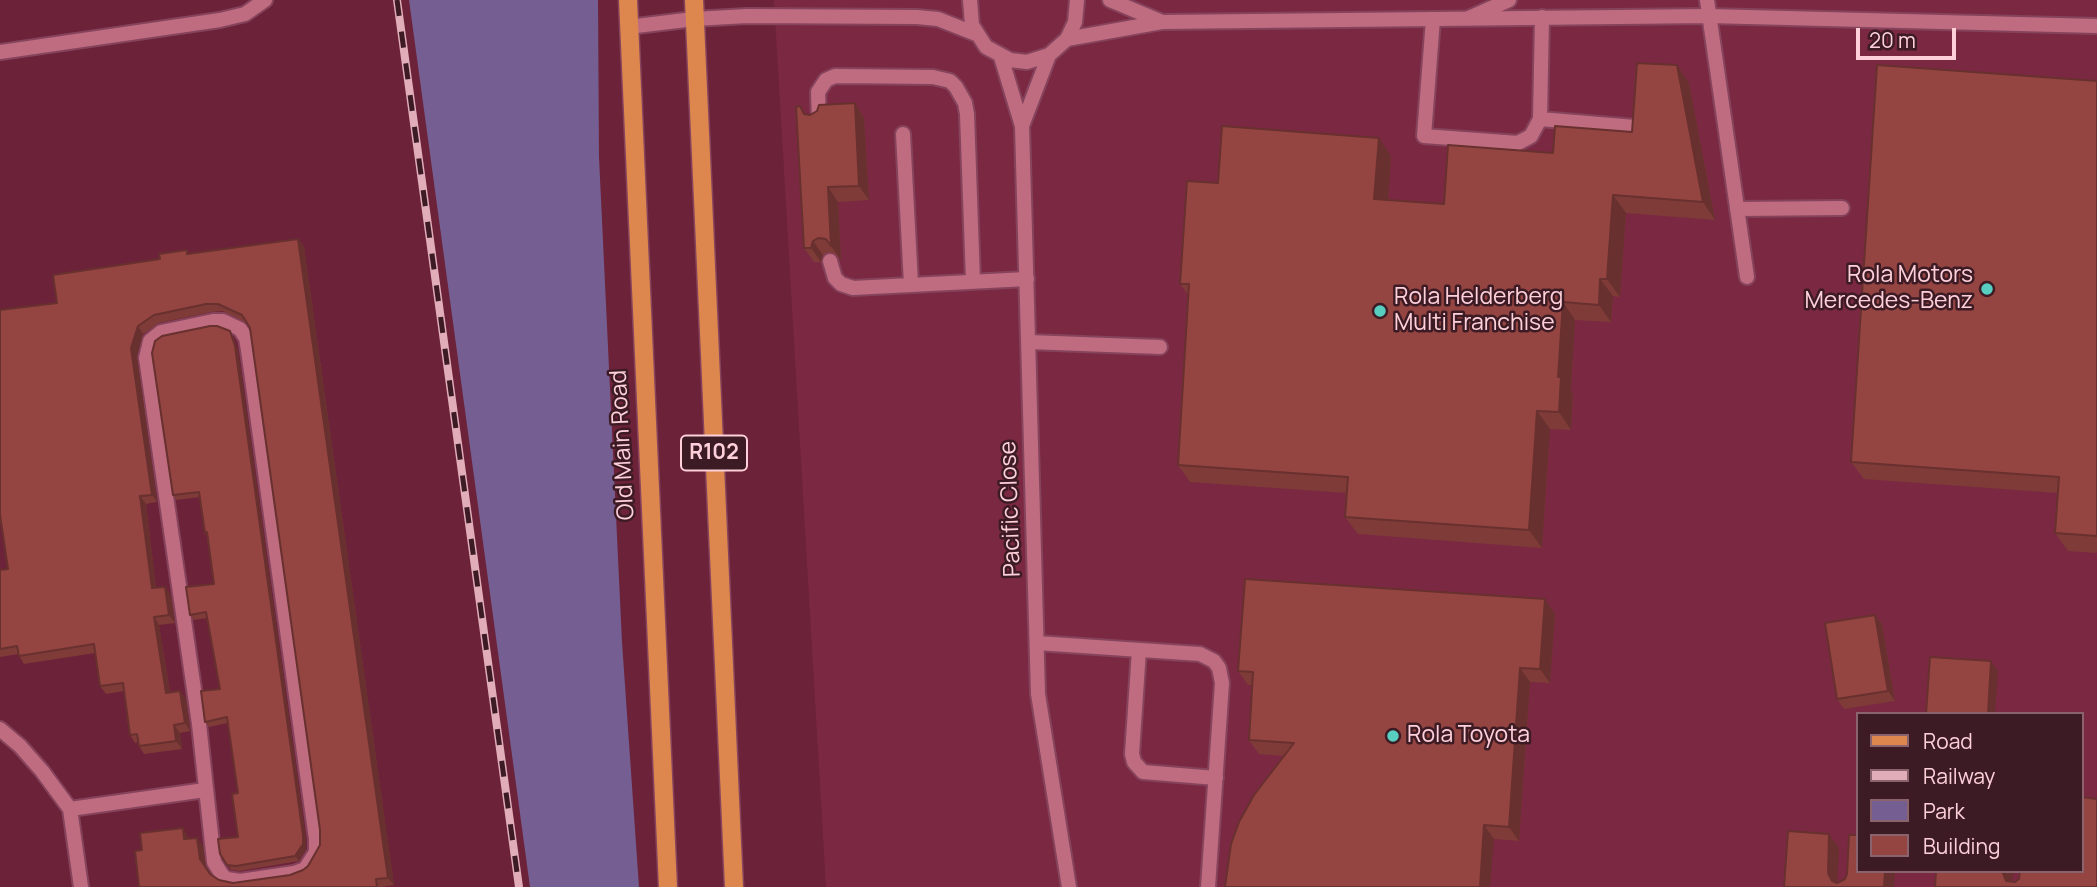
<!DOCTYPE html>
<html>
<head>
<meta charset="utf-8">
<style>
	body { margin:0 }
	#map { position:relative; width:2097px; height:887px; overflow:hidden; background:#6c2239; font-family:Manrope,sans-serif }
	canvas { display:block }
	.legend { position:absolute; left:1856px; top:712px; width:228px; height:161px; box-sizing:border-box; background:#3c1b24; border:2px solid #8a636d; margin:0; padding:9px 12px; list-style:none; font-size:21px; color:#fed0da }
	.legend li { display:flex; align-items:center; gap:14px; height:35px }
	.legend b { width:35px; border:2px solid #8a636d }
	.scale { position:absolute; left:1856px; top:28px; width:100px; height:32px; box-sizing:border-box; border:4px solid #fed0da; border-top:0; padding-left:9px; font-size:21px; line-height:24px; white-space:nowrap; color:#fed0da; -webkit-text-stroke:5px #3c1b24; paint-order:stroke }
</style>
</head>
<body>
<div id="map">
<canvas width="2097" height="887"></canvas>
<ul class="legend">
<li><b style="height:9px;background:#dd864d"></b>Road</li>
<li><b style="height:9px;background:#e0adb9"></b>Railway</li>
<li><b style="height:19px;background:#755e91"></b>Park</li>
<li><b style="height:19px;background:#944541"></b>Building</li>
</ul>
<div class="scale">20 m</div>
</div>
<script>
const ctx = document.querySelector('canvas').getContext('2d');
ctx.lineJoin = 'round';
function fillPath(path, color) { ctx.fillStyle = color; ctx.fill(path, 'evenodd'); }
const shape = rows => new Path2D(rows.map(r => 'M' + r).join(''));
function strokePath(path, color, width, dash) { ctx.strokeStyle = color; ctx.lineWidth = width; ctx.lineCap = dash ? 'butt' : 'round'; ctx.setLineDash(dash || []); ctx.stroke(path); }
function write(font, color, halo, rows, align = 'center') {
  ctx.font = font + ' Manrope,sans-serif'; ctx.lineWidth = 5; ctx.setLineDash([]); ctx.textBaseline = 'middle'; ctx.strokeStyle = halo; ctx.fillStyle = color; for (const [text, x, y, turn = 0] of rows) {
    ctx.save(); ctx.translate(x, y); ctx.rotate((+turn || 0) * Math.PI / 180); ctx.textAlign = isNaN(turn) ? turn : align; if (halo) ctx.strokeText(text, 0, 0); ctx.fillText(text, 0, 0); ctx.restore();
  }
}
const built = shape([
	[774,0,2097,0,2097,887,826,887],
	[1857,714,2081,714,2081,871,1857,871]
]);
const green = shape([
	[409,0,598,0,599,157,622,642,639,887,530,887]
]);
const service = shape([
	[1707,0,1747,277],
	[1469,18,1509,0],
	[1433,19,1424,136,1518,143,1531,136,1540,119,1542,17],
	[628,27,694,19],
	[1540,119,1635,127],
	[819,120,818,92,826,80,835,76,933,77,950,81,956,87,965,103,967,114,973,281],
	[903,134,911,284],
	[1737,209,1842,208],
	[830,261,835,278,841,284,853,288,1027,279],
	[1029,342,1160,347],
	[1037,643,1200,654,1214,661,1219,668,1222,683,1208,887],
	[1139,650,1132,754,1134,762,1143,772,1216,778]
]);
const minor = shape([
	[970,0,972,25,986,47,1010,60,1027,62,1049,55,1067,39,1075,22,1077,0],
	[1110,0,1160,21],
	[694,19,747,16,917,17,938,19,976,34],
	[1067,39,1162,22,1709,16,2097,26],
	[0,52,220,20,245,14,265,0],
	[1001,57,1022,126,1038,694,1069,887],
	[1022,126,1049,55],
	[213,321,223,321,240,329,246,338,248,350,316,839,316,852,305,869,294,873,240,881,227,879,222,875,214,862,199,724,146,358,150,341,161,332,213,321],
	[0,729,20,746,42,771,70,809,81,887],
	[70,809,205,790]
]);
const primary = shape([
	[628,0,668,887],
	[694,0,734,887]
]);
const rail = shape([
	[397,0,519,887]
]);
const wall = shape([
	[2097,81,2097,553,2068,551,2055,533,2058,493,1864,479,1851,462],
	[1689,83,1715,220,1626,213,1620,297,1613,296,1611,322,1575,320,1571,391,1573,395,1571,430,1550,429,1542,548,1358,534,1345,517,1347,493,1190,482,1178,465,1189,296,1180,284,1218,183,1391,156,1388,200,1444,204,1553,153,1632,132],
	[855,103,864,118,869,200,838,202,841,260,836,254,828,252,823,255,821,262,814,262,804,248,800,106,805,114,810,115],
	[298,239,304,247,394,885,381,887,139,887,142,850,188,836,189,839,203,846,206,867,211,875,219,880,233,883,290,875,303,870,308,866,320,845,320,830,250,328,247,323,223,311,211,312,159,323,143,334,137,356,157,502,146,504,156,588,171,595,175,623,159,625,170,692,186,699,190,731,180,733,182,749,144,754,139,746,138,742,135,743,130,735,124,691,106,694,100,686,95,653,24,664,18,654,0,657,0,570,8,569,2,524,0,523,0,310,57,303,160,259,189,254],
	[233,337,238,351,306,840,306,849,299,861,240,871,231,870,220,854,238,837,238,793,228,723,209,727,205,722,220,689,207,618,194,620,190,615,214,584,208,537,205,533,200,497,176,500,173,495],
	[1545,599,1555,614,1550,683,1530,682,1519,841,1494,839,1285,756,1259,754,1249,740,1252,685,1248,685,1238,671],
	[1875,615,1882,624,1895,701,1844,709,1837,699]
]);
const shadedWall = shape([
	[1677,65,1689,83,1715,220,1703,202],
	[855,103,864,118,869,200,859,186],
	[1379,138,1391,156,1387,217,1374,199],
	[828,187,838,202,841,260,831,246],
	[1613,195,1626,213,1620,297,1607,279],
	[298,239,304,247,394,885,388,878],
	[813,241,823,255,821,262,811,248],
	[1600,279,1613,296,1611,322,1599,305],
	[1563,302,1575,320,1571,391,1573,395,1571,430,1559,412,1558,377],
	[138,326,143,334,137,356,157,502,152,495,131,348],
	[230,331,233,337,238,351,306,840,306,849,299,861,295,856],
	[1537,411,1550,429,1542,548,1529,530],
	[140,496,146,504,157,596,152,588],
	[165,587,171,595,175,623,169,615],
	[1545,599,1555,614,1550,683,1540,669],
	[1875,615,1882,624,1895,701,1888,691],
	[154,617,159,625,171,700,166,693],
	[1991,661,1998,671,1995,714,1988,714],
	[1520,668,1530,682,1519,841,1509,827],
	[180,691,186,699,190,731,185,723],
	[174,725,180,733,182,749,176,741],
	[1484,825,1494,839,1490,887,1480,887],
	[183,828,188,836,190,847,184,839],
	[1829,834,1839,848,1837,887,1832,881,1828,873],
	[197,838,203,846,206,867,200,859],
	[1885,871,1895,871,1894,887,1884,887],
	[2002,871,2014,871,2010,887,2001,872]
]);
const building = shape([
	[1637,63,1677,65,1703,202,1613,195,1607,279,1600,279,1599,305,1563,302,1558,377,1561,377,1559,412,1537,411,1529,530,1345,517,1348,477,1178,465,1189,284,1180,284,1187,181,1218,183,1222,126,1379,138,1374,199,1444,204,1448,145,1553,153,1555,126,1632,132,1637,63],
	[1877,65,2097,81,2097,536,2055,533,2059,477,1851,462,1877,65],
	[855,103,859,186,828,187,831,246,826,239,818,238,813,241,811,248,804,248,796,107,800,106,804,114,810,115,817,111,819,105,855,103],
	[298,239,388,878,376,879,377,887,139,887,135,851,142,850,140,833,183,828,184,839,197,838,200,859,210,874,219,880,233,883,290,875,303,870,308,866,320,845,320,830,250,328,242,315,218,304,206,304,154,315,138,326,131,348,152,495,140,496,152,588,165,587,169,615,154,617,166,693,180,691,185,723,174,725,176,741,139,746,137,734,130,735,123,683,100,686,94,644,19,656,17,646,0,649,0,570,8,569,0,515,0,310,57,303,53,275,160,259,159,254,187,250,187,254,298,239],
	[210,326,217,326,230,331,235,346,303,835,303,844,295,856,236,866,227,865,220,854,218,839,238,837,232,794,238,793,227,717,205,722,201,691,220,689,206,612,190,615,186,587,214,584,207,532,205,533,199,492,173,495,152,353,155,341,162,336,210,326],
	[1245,579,1545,599,1540,669,1520,668,1509,827,1484,825,1480,887,1225,887,1231,844,1239,822,1254,795,1294,743,1249,740,1253,672,1238,671,1245,579],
	[1875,615,1888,691,1837,699,1825,623,1875,615],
	[1930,657,1991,661,1988,714,1926,714,1930,657],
	[2081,797,2097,799,2097,887,1935,887,1936,871,2002,871,2006,881,2015,882,2019,879,2020,871,2081,871,2081,797],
	[1788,831,1829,834,1828,873,1832,881,1837,883,1845,879,1847,874,1849,835,1857,835,1857,871,1885,871,1884,887,1784,887,1788,831]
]);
const markers = [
	[1987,289,7,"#58cec0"],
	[1380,311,7,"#58cec0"],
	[1393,736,7,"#58cec0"]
];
const shields = [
	[714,453,66]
];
const shieldNames = [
	["R102",714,453]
];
const poiNames = [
	["Rola Motors",1973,276,"right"],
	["Mercedes-Benz",1973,302,"right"],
	["Rola Helderberg",1394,298],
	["Multi Franchise",1394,324],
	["Rola Toyota",1407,736]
];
const streetNames = [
	["Old Main Road",623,445,-93],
	["Pacific Close",1011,509,-92]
];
fillPath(built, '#7b2943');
fillPath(green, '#755e91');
strokePath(service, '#86435c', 18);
strokePath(minor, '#86435c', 18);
strokePath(primary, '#86435c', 21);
strokePath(service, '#bf6c81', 14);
strokePath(minor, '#bf6c81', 14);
strokePath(primary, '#dd864d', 18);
strokePath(rail, '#e0adb9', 8);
strokePath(rail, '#3c1b24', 5, [16]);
fillPath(wall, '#7f3b38');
fillPath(shadedWall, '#68302e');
fillPath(building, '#944541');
strokePath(building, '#68302e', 2);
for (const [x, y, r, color] of markers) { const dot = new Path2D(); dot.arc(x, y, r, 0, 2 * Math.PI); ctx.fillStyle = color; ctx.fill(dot); strokePath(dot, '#3c1b24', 2.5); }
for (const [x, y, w] of shields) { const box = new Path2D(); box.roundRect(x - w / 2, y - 17.5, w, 35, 5); ctx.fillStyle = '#3c1b24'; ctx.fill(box); strokePath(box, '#fed0da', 2); }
write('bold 21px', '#fed0da', null, shieldNames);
write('23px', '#fed0da', '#3c1b24', poiNames, 'left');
write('23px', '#fed0da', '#3c1b24', streetNames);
</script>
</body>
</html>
